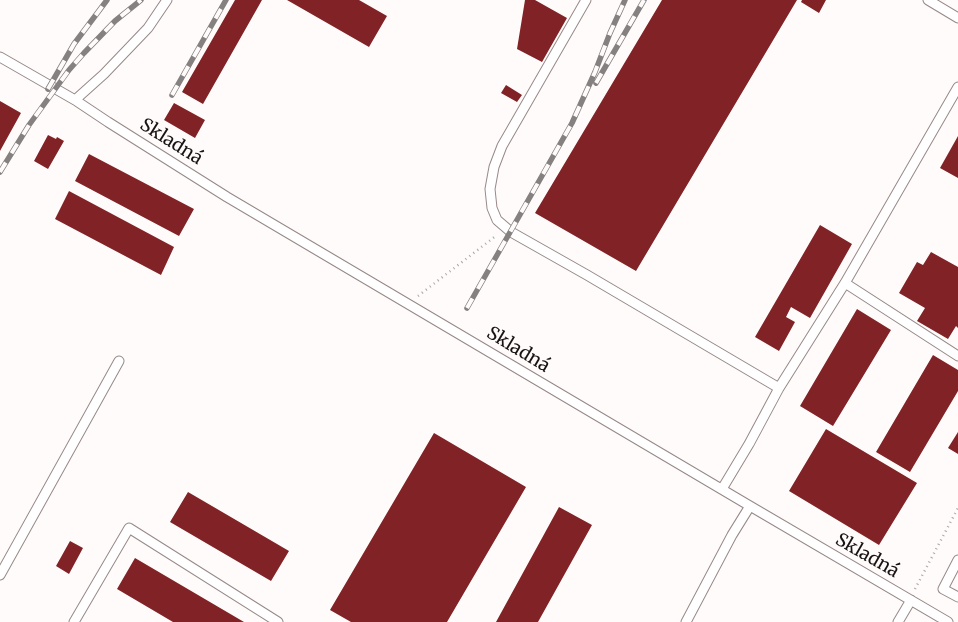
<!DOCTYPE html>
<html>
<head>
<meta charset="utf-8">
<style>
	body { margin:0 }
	canvas { display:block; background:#fefbfa }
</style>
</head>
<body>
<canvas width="958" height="622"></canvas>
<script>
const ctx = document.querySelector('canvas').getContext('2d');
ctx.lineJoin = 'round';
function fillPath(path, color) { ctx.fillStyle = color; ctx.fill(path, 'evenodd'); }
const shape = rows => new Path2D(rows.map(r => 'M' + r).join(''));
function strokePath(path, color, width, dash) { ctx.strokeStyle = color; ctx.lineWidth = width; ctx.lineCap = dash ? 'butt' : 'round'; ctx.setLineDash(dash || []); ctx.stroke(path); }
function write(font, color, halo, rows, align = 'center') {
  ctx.font = font + ' Merriweather,serif'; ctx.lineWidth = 5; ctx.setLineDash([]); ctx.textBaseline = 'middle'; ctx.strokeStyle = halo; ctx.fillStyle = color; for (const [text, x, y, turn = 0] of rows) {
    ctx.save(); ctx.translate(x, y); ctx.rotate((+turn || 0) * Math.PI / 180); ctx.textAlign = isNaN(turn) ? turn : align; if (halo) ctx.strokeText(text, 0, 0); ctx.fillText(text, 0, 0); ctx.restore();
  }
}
const building = shape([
	[235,0,262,0,203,104,182,92],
	[287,0,359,0,387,16,369,47],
	[525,0,535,0,567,18,542,62,517,49],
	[662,0,797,0,636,271,535,213],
	[802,0,826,0,819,13,801,2],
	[506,85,522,95,517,102,501,93],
	[0,101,21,113,0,151],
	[174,103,205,120,195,138,164,120],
	[48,135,56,139,57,137,64,141,48,169,34,161],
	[958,136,958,178,940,168],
	[89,154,194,209,179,236,75,181],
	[69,191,174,247,161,275,55,219],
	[820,225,852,244,810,318,791,307,786,317,795,322,779,351,755,337],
	[931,252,958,267,958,328,956,326,948,339,917,321,925,308,899,293,917,262,923,265],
	[857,309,891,330,833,426,800,406],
	[933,355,958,370,958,391,910,472,876,452],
	[826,429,917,483,879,545,789,491],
	[958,432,958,454,948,448],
	[434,433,526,487,447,622,351,622,330,610],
	[188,492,289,551,271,581,170,522],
	[559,507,592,525,538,622,496,622],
	[70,541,83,548,69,574,56,566],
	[135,558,244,622,173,622,117,589]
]);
const path = shape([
	[418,296,497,235],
	[915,589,958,508]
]);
const service = shape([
	[586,0,502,146,494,167,490,189,492,208,497,220,511,232,587,275,779,388],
	[928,0,958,18],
	[0,57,75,100,108,122,227,197,750,506,948,622],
	[75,100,104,74,148,28,167,0],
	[845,283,958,356],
	[722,489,749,444,779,388,845,283,958,87],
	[958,560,943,589,958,597],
	[0,575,119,361],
	[74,622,129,528,278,622],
	[686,622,732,535,750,506],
	[898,622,911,600]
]);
const rail = shape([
	[596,83,644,0],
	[48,89,74,44,107,0],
	[172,95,226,0],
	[0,172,29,125,69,70,84,53,115,21,141,0],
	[467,308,572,123,595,72,610,33,625,0]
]);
const streetNames = [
	["Skladná",171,142,32],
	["Skladná",518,350,31],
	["Skladná",867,556,30]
];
fillPath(building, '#812326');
strokePath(service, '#978988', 11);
strokePath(path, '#aba7a6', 2.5, [1, 4]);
strokePath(service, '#fff', 9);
strokePath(rail, '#858180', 5.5);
strokePath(rail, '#fefbfa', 4, [11]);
write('18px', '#191413', '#fefbfa', streetNames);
</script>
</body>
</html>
